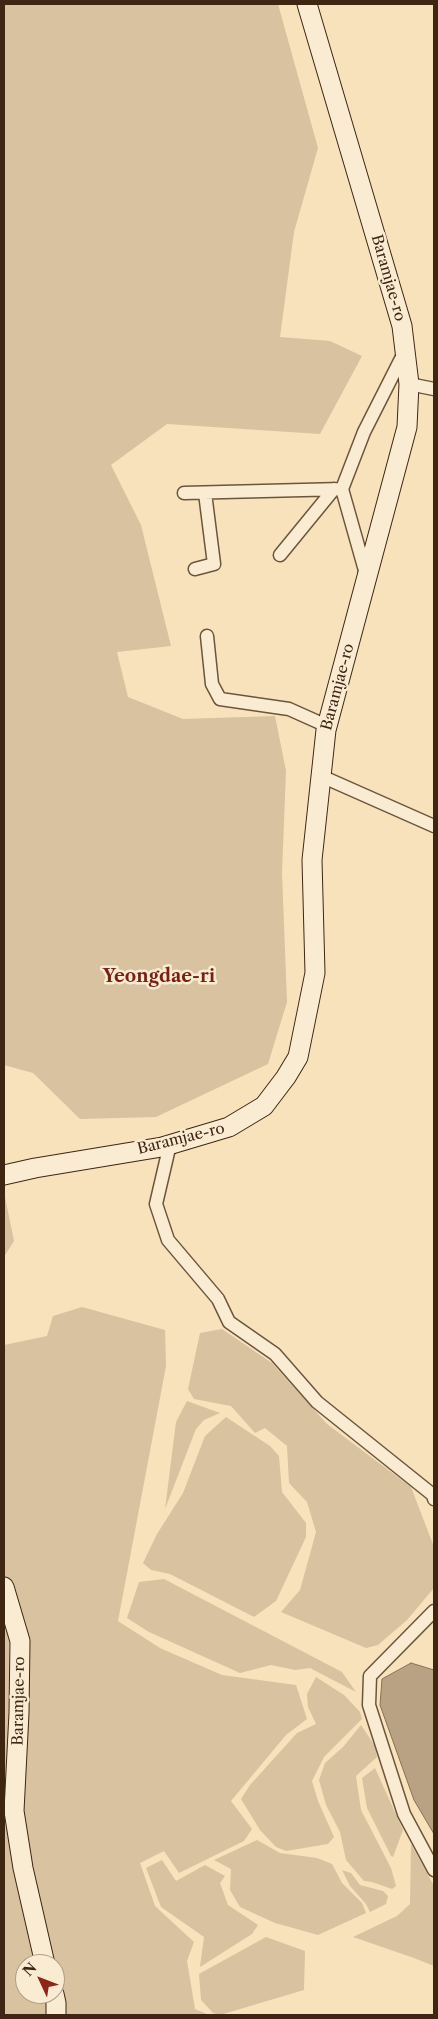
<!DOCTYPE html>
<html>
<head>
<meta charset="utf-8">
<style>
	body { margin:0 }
	#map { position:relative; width:438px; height:2019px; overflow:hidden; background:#f8e2bc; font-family:"Libre Caslon Text",serif }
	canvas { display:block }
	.frame { position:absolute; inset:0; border:5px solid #3e2613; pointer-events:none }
	.north { position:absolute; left:15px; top:1954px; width:50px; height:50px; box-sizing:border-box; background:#faecd3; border:1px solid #af9d86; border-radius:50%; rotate:313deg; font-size:14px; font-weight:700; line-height:20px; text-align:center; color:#3e2613 }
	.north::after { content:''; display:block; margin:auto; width:18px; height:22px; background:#8f2418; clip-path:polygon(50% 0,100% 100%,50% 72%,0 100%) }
</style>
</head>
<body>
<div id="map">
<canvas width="438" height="2019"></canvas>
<div class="frame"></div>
<div class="north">N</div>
</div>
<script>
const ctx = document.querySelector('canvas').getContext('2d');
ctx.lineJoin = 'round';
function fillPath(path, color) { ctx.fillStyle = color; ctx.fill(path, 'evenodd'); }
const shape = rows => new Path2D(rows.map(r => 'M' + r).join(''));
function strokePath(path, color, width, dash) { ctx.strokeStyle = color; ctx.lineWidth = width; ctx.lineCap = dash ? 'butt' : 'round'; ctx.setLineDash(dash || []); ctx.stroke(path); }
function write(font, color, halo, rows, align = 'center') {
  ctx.font = font + ' "Libre Caslon Text",serif'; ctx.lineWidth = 5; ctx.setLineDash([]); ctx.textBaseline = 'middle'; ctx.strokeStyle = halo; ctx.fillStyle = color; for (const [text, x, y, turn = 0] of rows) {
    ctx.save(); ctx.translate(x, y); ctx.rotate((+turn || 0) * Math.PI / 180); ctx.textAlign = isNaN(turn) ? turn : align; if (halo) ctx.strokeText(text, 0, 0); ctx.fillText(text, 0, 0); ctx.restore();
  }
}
const green = shape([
	[4,4,278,4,318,148,294,232,280,337,330,341,362,356,320,434,167,424,111,465,141,525,171,646,117,652,128,697,183,719,275,716,286,771,282,873,287,1002,268,1064,156,1117,80,1119,33,1073,4,1065],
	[4,1192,14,1241,4,1257],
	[82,1307,165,1330,166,1366,118,1621,160,1648,222,1675,296,1685,307,1719,286,1735,231,1801,252,1829,244,1841,179,1873,164,1851,140,1863,155,1906,194,1942,187,1961,195,2009,209,2015,4,2015,4,1345,47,1336,53,1316],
	[25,1964,55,1964,55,1994,25,1994],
	[222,1329,272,1363,327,1424,411,1487,434,1547,434,1588,407,1620,378,1645,366,1648,281,1612,300,1590,316,1532,307,1502,289,1483,287,1446,265,1428,255,1433,231,1406,194,1399,188,1389,200,1333],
	[187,1401,220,1413,204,1420,196,1429,165,1509,176,1422],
	[226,1417,270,1446,279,1456,282,1492,306,1523,306,1537,276,1601,254,1617,170,1574,151,1570,143,1563,157,1534,183,1493,205,1436],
	[164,1579,342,1672,356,1692,310,1668,295,1670,271,1665,240,1673,149,1632,127,1618,139,1582],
	[316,1677,344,1695,360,1712,362,1719,324,1757,312,1781,318,1801,334,1837,328,1844,286,1851,276,1847,260,1830,241,1799,250,1785,297,1733,316,1724,308,1707,307,1694],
	[361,1725,375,1746,377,1757,356,1776,361,1810,391,1868,396,1886,392,1889,372,1882,364,1881,346,1860,340,1832,326,1805,319,1780,325,1763,343,1747],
	[375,1768,403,1830,393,1857,391,1856,367,1808,362,1778],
	[257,1840,280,1853,317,1858,332,1864,342,1883,362,1903,366,1913,318,1935,275,1923,240,1907,230,1890,231,1869,214,1860],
	[411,1844,434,1886,434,1966,414,1958,353,1937,397,1916,410,1904],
	[162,1860,176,1881,205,1865,225,1876,220,1883,228,1905,258,1925,252,1934,200,1967,204,1937,161,1907,146,1868],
	[342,1870,351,1873,360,1885,383,1891,388,1896,386,1904,370,1912,366,1904,350,1886],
	[266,1937,305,1951,304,1990,220,2015,213,2013,201,2000,199,1974]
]);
const water = shape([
	[411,1663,434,1670,434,1834,414,1800,380,1705,382,1679,411,1663]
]);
const street = shape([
	[409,384,434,389],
	[184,493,342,489],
	[280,555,334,489],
	[195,569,214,564,205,493],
	[366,574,342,489,364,432,405,351],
	[207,636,212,684,220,699,289,709,327,726],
	[321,776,434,826],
	[170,1144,156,1204,168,1240,218,1299,229,1322,275,1354,317,1402,433,1495,434,1499],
	[434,1611,370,1676,369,1705,404,1814,434,1870]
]);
const secondary = shape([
	[4,1175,35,1168,162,1147,229,1127,264,1106,286,1077,298,1057,315,973,312,860,326,730,407,427,409,384,402,326,307,4],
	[4,1587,20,1641,19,1713,14,1811,23,1868,45,1964],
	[54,1994,56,2003,56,2015]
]);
const streetNames = [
	["Baramjae-ro",388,278,74],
	["Baramjae-ro",338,687,-75],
	["Baramjae-ro",181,1139,-14],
	["Baramjae-ro",19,1701,-89]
];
const quarterNames = [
	["Yeongdae-ri",159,977]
];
fillPath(green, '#d8c29f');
fillPath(water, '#b9a283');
strokePath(water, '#887056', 1);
strokePath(street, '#6c553d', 15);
strokePath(secondary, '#3e2613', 21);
strokePath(street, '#faecd3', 12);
strokePath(secondary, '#faecd3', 19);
write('15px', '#3e2613', '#faecd3', streetNames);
write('bold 18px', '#7a1f14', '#faecd3', quarterNames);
</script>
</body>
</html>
